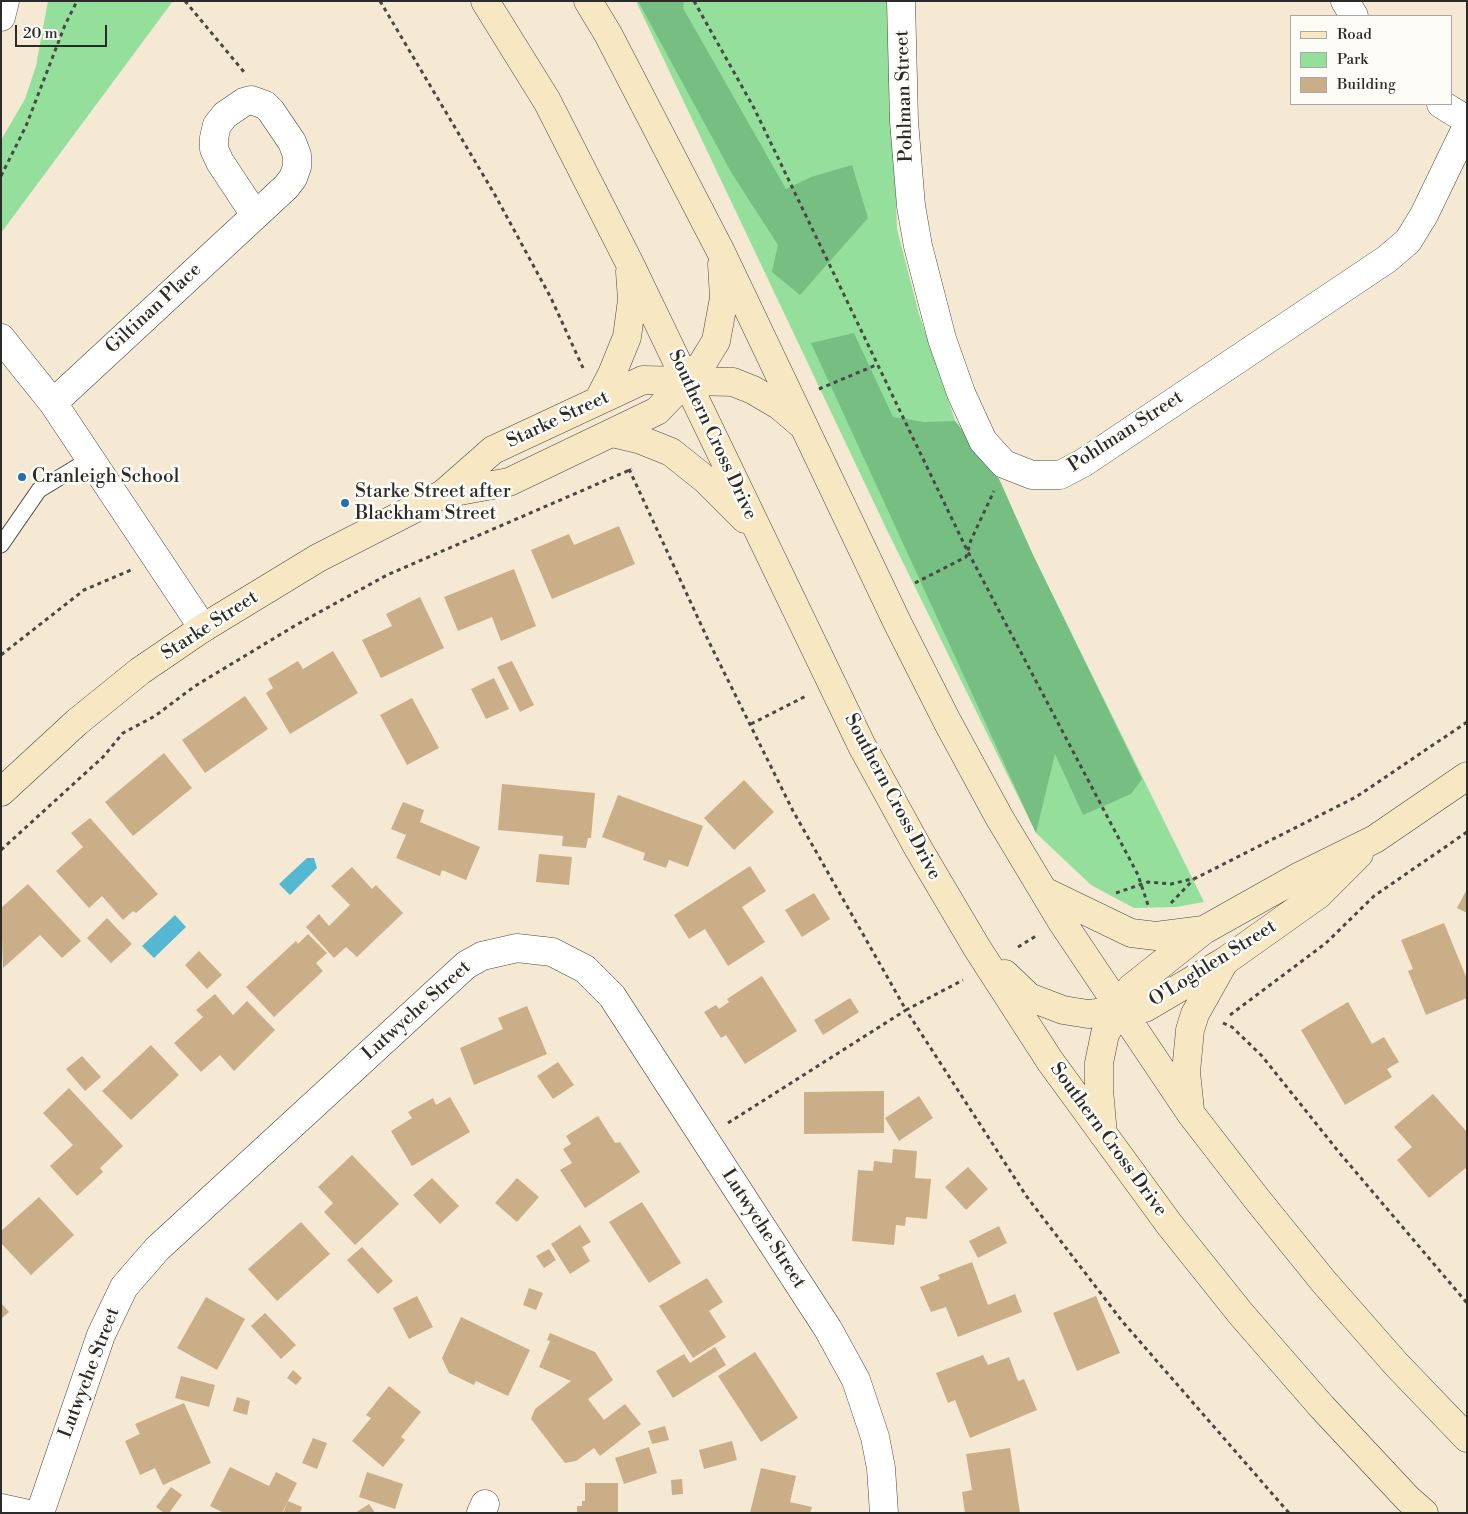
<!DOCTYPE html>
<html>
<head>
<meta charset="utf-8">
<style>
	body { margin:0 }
	#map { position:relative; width:1468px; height:1514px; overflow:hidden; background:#f5e9d4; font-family:"Libre Bodoni",serif }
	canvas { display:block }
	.frame { position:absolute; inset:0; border:2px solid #2b2b2b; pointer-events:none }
	.legend { position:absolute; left:1290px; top:15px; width:162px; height:90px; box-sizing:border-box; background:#fdfcf7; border:1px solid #a9a8a5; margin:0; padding:6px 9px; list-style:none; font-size:15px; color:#2b2b2b }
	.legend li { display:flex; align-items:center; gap:10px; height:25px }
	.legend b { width:25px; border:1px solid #a9a8a5 }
	.scale { position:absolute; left:15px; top:25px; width:92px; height:22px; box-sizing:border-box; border:2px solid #2b2b2b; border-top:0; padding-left:6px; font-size:15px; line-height:18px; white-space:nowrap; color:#2b2b2b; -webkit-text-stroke:4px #fdfcf7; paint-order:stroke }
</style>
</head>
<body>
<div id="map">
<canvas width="1468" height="1514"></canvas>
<div class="frame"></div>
<ul class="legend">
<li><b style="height:6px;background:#f7e8c3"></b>Road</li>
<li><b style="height:14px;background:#94df9b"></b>Park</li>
<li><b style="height:14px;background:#caae87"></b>Building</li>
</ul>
<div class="scale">20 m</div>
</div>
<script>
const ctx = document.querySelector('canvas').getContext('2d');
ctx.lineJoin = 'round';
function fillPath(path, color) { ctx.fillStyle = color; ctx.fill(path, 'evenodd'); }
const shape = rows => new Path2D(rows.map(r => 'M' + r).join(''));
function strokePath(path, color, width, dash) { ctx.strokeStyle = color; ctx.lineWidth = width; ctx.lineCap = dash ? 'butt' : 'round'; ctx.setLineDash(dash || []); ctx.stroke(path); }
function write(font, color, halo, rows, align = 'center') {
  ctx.font = font + ' "Libre Bodoni",serif'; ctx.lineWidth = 5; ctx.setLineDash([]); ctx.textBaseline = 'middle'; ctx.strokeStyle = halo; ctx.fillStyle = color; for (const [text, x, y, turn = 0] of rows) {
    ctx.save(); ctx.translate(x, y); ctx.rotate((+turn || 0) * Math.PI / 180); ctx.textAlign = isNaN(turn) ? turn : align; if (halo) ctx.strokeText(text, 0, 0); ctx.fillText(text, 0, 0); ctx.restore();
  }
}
const green = shape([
	[48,1,173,1,1,233,1,140,25,99,36,66],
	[636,1,889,1,897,229,919,314,955,420,999,479,1033,555,1204,902,1176,907,1134,908,1091,885,1036,833,886,528]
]);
const forest = shape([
	[638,1,684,1,683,8,786,189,811,177,852,165,868,218,800,295,772,272,778,245,731,172],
	[854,333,893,417,924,422,955,421,999,479,1033,555,1142,779,1131,794,1083,815,1055,754,1036,833,811,343]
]);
const water = shape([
	[307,858,314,858,317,868,290,895,279,884],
	[175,915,186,927,154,958,142,946]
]);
const building = shape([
	[619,526,635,564,552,599,531,550,569,534,574,545],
	[514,569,536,626,501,641,492,617,458,631,444,597],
	[420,597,444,648,381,678,362,640,392,626,386,614],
	[333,651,358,693,290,734,266,693,273,688,268,679,298,661,303,669],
	[512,661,534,705,520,712,497,667],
	[494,678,509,709,486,719,471,689],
	[245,696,268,729,205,773,182,740],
	[412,698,439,748,407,765,380,715],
	[164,753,192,788,133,836,105,802],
	[744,780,774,812,734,850,704,818],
	[502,784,595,793,591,838,588,838,586,848,562,846,563,836,498,830],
	[618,795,703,826,688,867,669,860,666,868,643,860,645,853,602,837],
	[403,802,424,810,420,822,480,847,466,880,442,870,440,876,396,858,406,835,391,829],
	[90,818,158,894,136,913,133,911,123,920,102,896,89,908,56,871,83,847,71,833],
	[539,854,572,857,569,885,536,882],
	[750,866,766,891,742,907,765,942,728,966,705,929,689,939,674,915],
	[352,867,372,889,376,885,403,913,357,957,346,947,334,958,306,927,319,914,329,926,350,905,331,886],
	[28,884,81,941,62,958,40,935,3,968,1,908],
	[1467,889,1467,913,1457,908],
	[814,893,830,919,802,937,785,910],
	[107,918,132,944,111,963,87,938],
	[1444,923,1467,979,1467,998,1426,1015,1408,971,1413,969,1401,940],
	[308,934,327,953,316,963,323,971,274,1017,246,987,296,941,298,944],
	[199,951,222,975,207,989,185,965],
	[762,976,797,1031,745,1064,726,1035,721,1038,704,1012,716,1005,719,1009,729,1002,727,999],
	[215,994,233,1015,247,1001,275,1030,234,1071,220,1055,201,1072,174,1043,203,1017,196,1010],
	[850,998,859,1012,823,1035,814,1020],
	[1348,1002,1372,1044,1384,1037,1399,1062,1387,1069,1392,1077,1345,1105,1301,1030],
	[527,1006,547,1054,474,1085,460,1048,503,1029,498,1018],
	[151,1045,179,1075,131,1120,102,1091],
	[82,1056,101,1077,85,1091,66,1069],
	[558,1062,574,1085,553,1099,537,1076],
	[69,1088,123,1146,100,1168,103,1172,77,1196,50,1166,73,1145,43,1113],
	[884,1091,884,1133,804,1134,804,1092],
	[1433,1094,1467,1132,1467,1167,1429,1198,1397,1160,1412,1147,1394,1127],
	[919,1096,933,1118,899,1141,885,1118],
	[450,1097,470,1132,412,1166,391,1131,412,1118,408,1112,433,1098,436,1105],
	[598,1116,615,1143,620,1142,640,1172,585,1208,560,1170,572,1163,563,1149,571,1144,566,1136],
	[893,1149,917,1151,915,1178,931,1179,927,1219,906,1217,905,1226,896,1225,894,1245,852,1241,858,1170,873,1171,874,1161,892,1163],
	[352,1155,399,1204,355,1245,324,1212,333,1203,318,1187],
	[968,1167,988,1189,966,1210,945,1187],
	[432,1178,459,1206,440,1224,413,1195],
	[517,1178,539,1197,517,1222,495,1203],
	[39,1197,74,1235,31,1275,1,1243,1,1231],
	[642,1202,681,1263,649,1283,609,1222],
	[301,1222,330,1254,277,1301,248,1269],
	[580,1225,591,1242,582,1247,590,1261,570,1274,551,1244],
	[999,1226,1007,1243,978,1258,969,1241],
	[362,1247,393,1281,378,1294,347,1260],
	[549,1249,556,1260,544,1268,536,1256],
	[972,1262,988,1305,1015,1294,1022,1312,958,1337,946,1307,931,1312,920,1287,940,1279,938,1275],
	[707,1278,723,1302,709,1311,726,1337,693,1358,659,1306],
	[529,1288,543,1293,536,1310,523,1305],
	[417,1296,433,1327,409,1339,393,1308],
	[1096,1296,1120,1353,1077,1371,1053,1313],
	[206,1297,245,1319,217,1370,177,1348],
	[1,1303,9,1312,1,1319],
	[265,1313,296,1345,281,1359,251,1326],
	[461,1317,530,1350,508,1396,476,1381,474,1385,449,1373,442,1358],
	[550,1333,595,1352,613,1380,588,1399,604,1420,625,1404,641,1424,600,1456,594,1448,576,1461,565,1463,531,1419,535,1409,571,1381,539,1367,550,1341,547,1340],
	[715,1347,726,1365,673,1398,656,1371,684,1354,690,1363],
	[755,1352,798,1418,761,1442,718,1376],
	[983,1355,988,1365,1009,1357,1018,1381,1024,1379,1037,1410,970,1438,955,1400,948,1403,936,1373],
	[293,1370,302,1378,296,1385,287,1378],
	[181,1376,215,1385,209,1407,175,1398],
	[389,1386,421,1412,401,1437,405,1440,383,1467,352,1441,371,1418,366,1415],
	[237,1397,250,1401,247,1415,233,1411],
	[184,1403,211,1463,163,1485,155,1468,140,1475,125,1441,140,1434,135,1424],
	[665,1426,669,1440,652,1444,648,1431],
	[313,1438,327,1443,317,1469,302,1463],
	[732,1441,737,1460,704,1469,699,1450],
	[649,1447,657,1473,624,1484,615,1458],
	[1010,1448,1020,1513,965,1513,962,1492,972,1490,966,1454],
	[230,1467,269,1486,276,1472,297,1483,282,1513,224,1513,210,1506],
	[761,1468,796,1476,790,1502,812,1507,810,1513,750,1513],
	[367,1472,403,1484,395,1509,359,1497],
	[682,1479,683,1494,672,1495,671,1480],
	[585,1483,618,1483,618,1513,577,1513,577,1506,582,1506,582,1501,585,1501],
	[171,1487,182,1495,169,1513,164,1513,156,1507],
	[288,1501,302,1507,300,1513,283,1513],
	[369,1504,375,1513,355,1513]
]);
const path = shape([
	[185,1,244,72],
	[380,1,495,195,551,298,583,368],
	[694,1,754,108,966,548,1138,875,1148,905],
	[1,176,26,126,65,25,77,1],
	[819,389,876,365],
	[629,469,709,642,793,811,906,1010,963,980],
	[915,583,966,557,971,540,994,491],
	[1,655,84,590,131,570],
	[751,724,806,696],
	[1,850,103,757,123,733,155,716,195,686,296,625,387,575,632,469],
	[1116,893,1148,882,1171,884,1196,878,1356,797,1467,722],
	[1171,903,1194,879],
	[1018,947,1036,936],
	[1230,1015,1326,943,1374,896,1467,832],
	[1223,1023,1232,1027,1262,1056,1338,1151,1467,1303],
	[728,1123,906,1010,1027,1197,1122,1321,1289,1513]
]);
const lane = shape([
	[1,545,39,490,90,459]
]);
const street = shape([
	[901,1,904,121,911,206,918,246,942,339,961,393,983,441,1004,464,1032,475,1060,475,1083,463,1387,259,1408,241,1424,215,1467,126],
	[1345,1,1354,16],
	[1,17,5,1],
	[1441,104,1467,120],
	[1,338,53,403,203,628],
	[53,403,286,187,293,178,297,167,297,155,292,142,271,111,265,105,251,100,244,102,225,115,217,125,214,138,214,149,220,162,255,215],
	[1,1508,24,1513],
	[40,1513,101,1335,124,1287,157,1249,466,965,482,956,517,948,552,952,585,969,612,996,704,1138,828,1329,856,1380,875,1437,881,1468,884,1513],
	[481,1513,485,1504]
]);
const secondary = shape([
	[485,1,547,101,629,262,862,746,918,848,977,948,1050,1061,1169,1224,1241,1314,1322,1407,1408,1499,1424,1513],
	[588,1,608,34,721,252,898,624,947,721,999,817,1062,922,1191,1114,1256,1198,1324,1282,1396,1364,1467,1438],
	[598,401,612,374,627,337,632,300,630,272],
	[612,433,641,440,671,452,706,480,745,519],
	[443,494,509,482,657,411,702,364,716,341,724,298,722,264],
	[1,792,77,722,140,671,203,628,318,558,443,494,493,450,643,380,733,382,753,390,780,406,801,424],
	[1044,891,1131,933,1156,936,1203,930],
	[1005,974,1029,997,1063,1010,1088,1014,1145,1008,1225,961,1318,895,1359,854],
	[1190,1110,1186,1072,1190,1030,1195,1014,1223,964],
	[1103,1134,1099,1090,1099,1063,1105,1034,1131,988,1204,930,1300,876,1375,839,1467,776]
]);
const markers = [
	[22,477,5,"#1f6fb2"],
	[345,503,5,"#1f6fb2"]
];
const streetNames = [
	["Pohlman Street",905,96,-92],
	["Giltinan Place",154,309,-43],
	["Starke Street",558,420,-25],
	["Pohlman Street",1126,432,-33],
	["Southern Cross Drive",712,435,65],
	["Starke Street",210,626,-33],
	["Southern Cross Drive",892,797,62],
	["O'Loghlen Street",1213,964,-32],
	["Lutwyche Street",417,1011,-42],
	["Southern Cross Drive",1108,1140,54],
	["Lutwyche Street",763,1229,57],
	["Lutwyche Street",90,1373,-69]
];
const poiNames = [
	["Cranleigh School",32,477],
	["Starke Street after",355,492],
	["Blackham Street",355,514]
];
fillPath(green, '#94df9b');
fillPath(forest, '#77be83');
fillPath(water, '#54b8d2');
fillPath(building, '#caae87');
strokePath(lane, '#494844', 17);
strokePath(street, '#494844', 29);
strokePath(secondary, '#494844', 29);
strokePath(path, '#494844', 3, [4, 4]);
strokePath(lane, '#fff', 15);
strokePath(street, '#fff', 28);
strokePath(secondary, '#f7e8c3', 28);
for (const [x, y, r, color] of markers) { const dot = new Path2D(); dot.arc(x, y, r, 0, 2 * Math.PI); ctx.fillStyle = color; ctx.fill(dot); strokePath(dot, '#fdfcf7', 2); }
write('19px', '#2b2b2b', '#fdfcf7', streetNames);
write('19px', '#2b2b2b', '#fdfcf7', poiNames, 'left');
</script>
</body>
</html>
